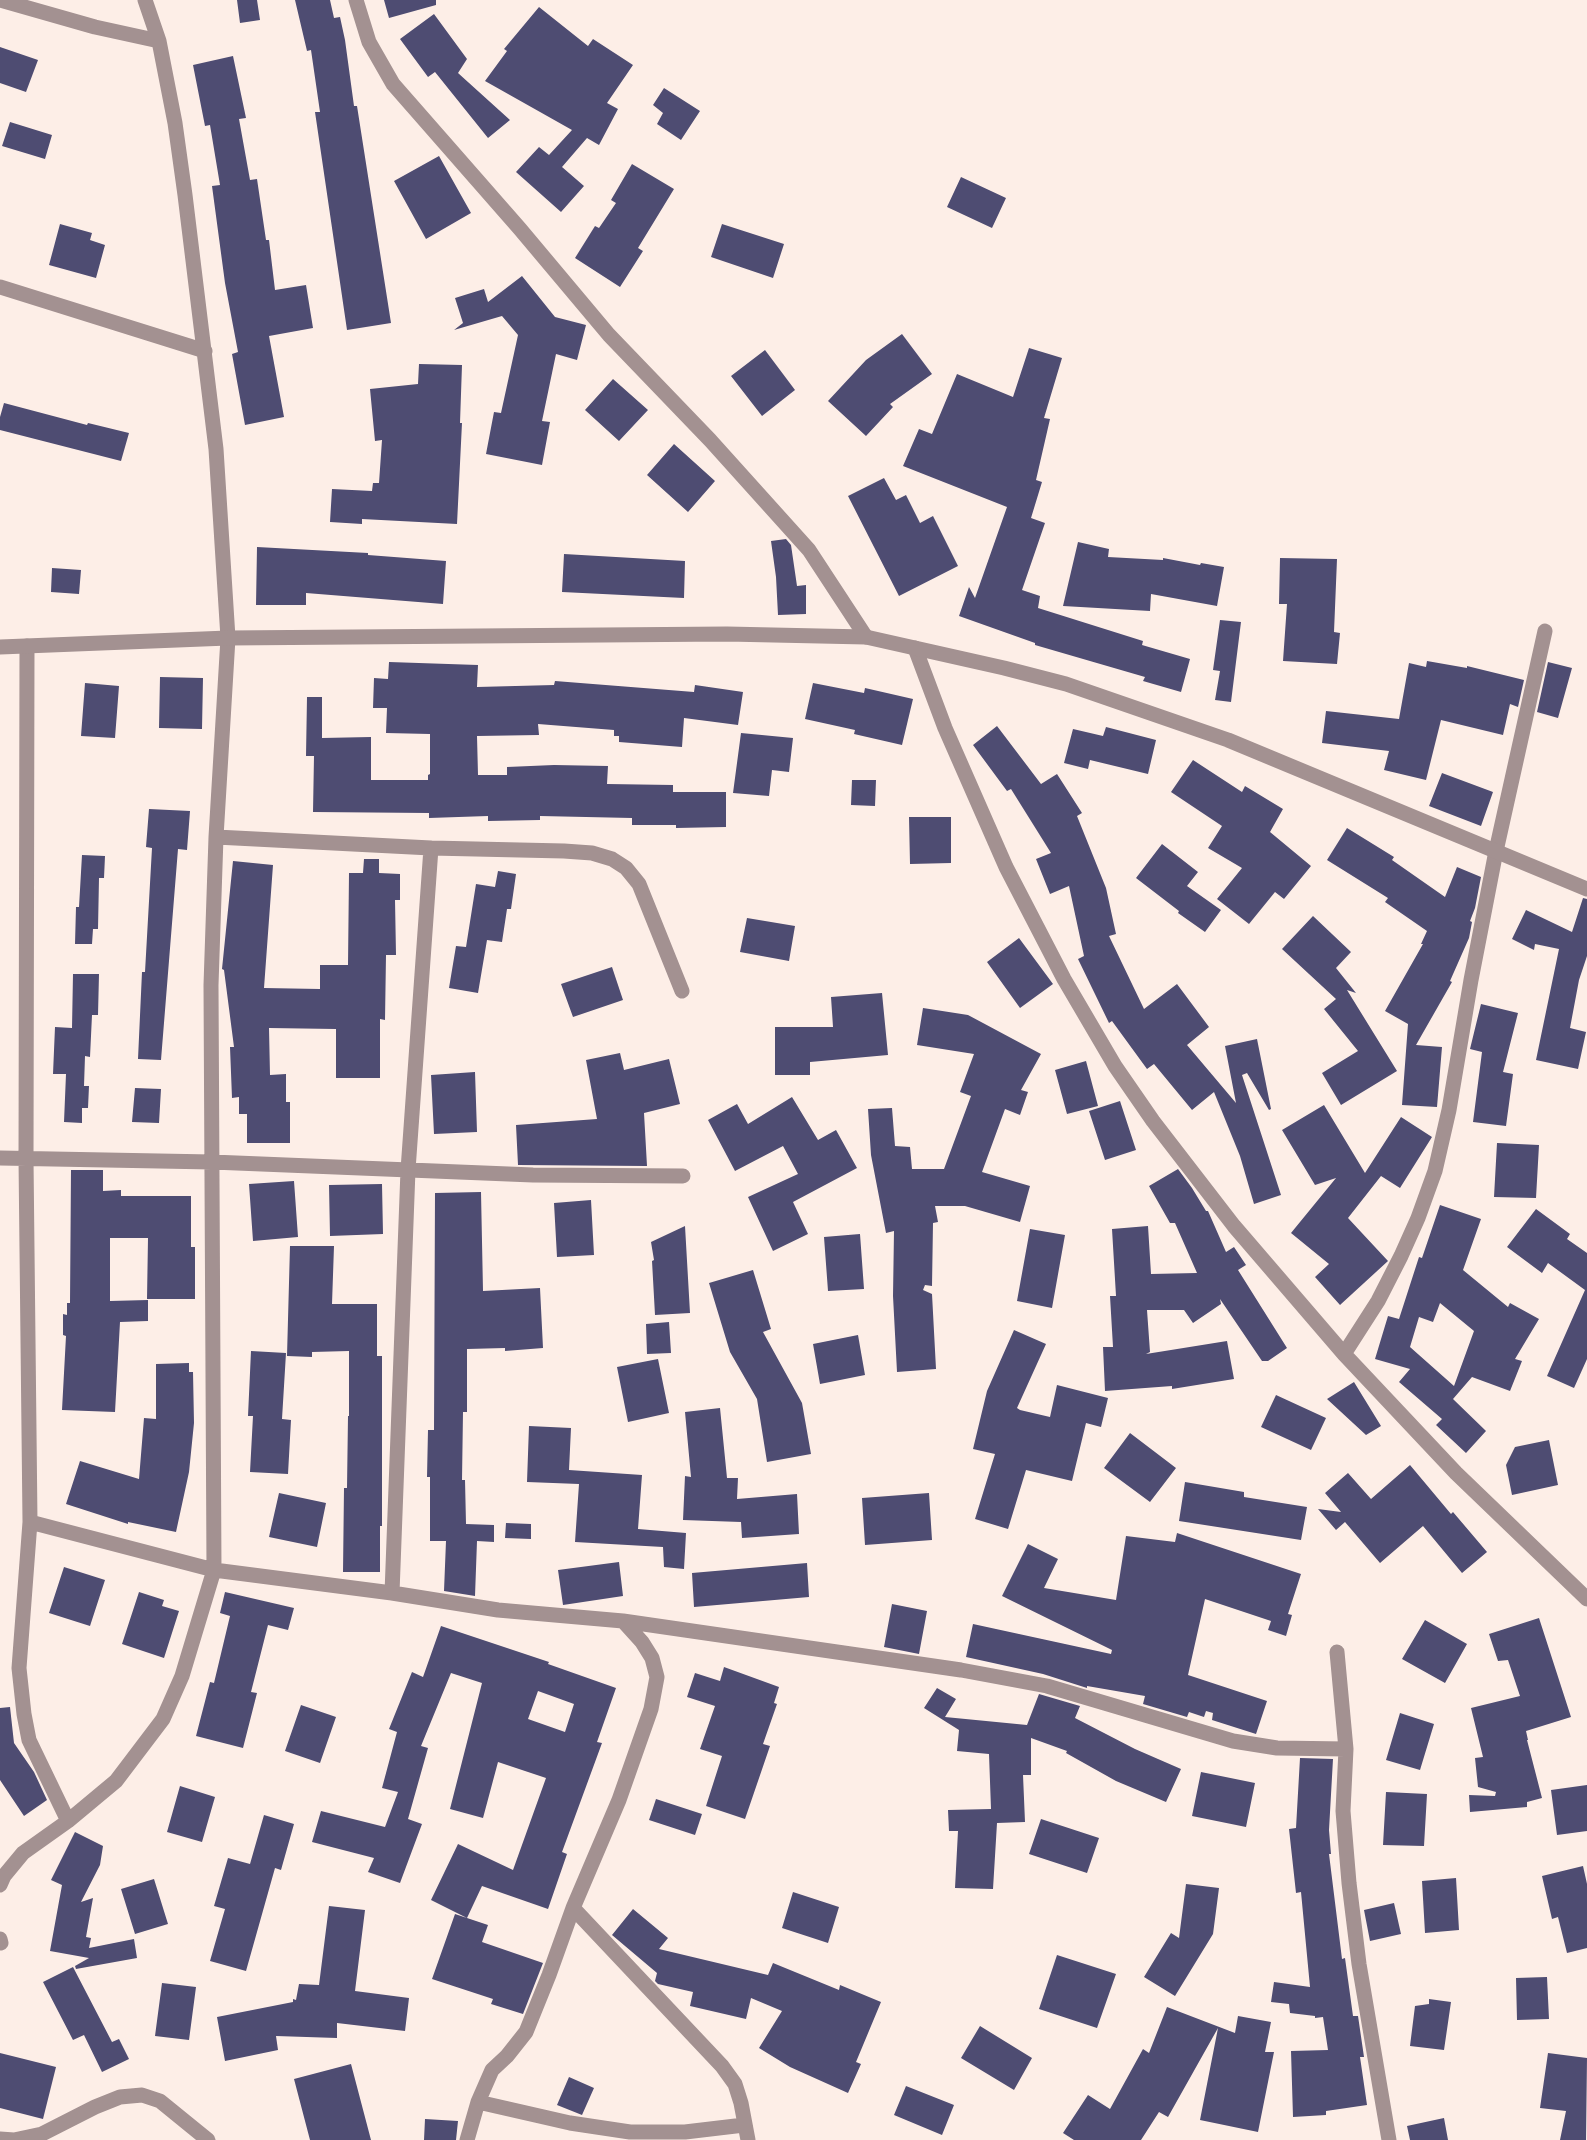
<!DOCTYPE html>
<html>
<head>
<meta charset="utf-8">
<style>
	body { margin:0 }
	canvas { display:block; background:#fdeee7 }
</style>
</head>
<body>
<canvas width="1587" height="2140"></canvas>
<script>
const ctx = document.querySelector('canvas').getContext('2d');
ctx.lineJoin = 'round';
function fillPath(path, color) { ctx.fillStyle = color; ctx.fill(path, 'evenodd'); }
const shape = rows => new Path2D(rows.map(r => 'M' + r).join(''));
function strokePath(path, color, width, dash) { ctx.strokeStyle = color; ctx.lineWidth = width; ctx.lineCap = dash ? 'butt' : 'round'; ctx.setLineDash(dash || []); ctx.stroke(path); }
const building = shape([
	[237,0,257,0,260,20,240,23],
	[295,0,330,0,334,18,340,17,345,40,354,106,357,106,391,323,347,330,315,112,320,112,311,50,307,51],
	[384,0,436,0,436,5,389,18],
	[539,7,588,46,593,39,633,65,607,103,618,109,599,145,587,138,562,167,584,186,561,212,516,172,539,147,549,155,572,130,485,81,507,51,504,49],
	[434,14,467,59,458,73,510,120,488,138,435,72,428,77,400,39],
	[0,47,38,60,26,92,0,83],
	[233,56,246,118,239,119,250,180,257,179,266,240,269,240,275,290,306,285,313,328,269,336,284,417,245,425,232,354,238,352,225,283,212,186,220,185,210,125,205,126,193,65],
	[664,88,700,111,681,140,657,124,663,113,653,105],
	[10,122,52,135,45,159,2,146],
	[439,156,471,213,426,239,394,181],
	[632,164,674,189,638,248,643,251,620,287,575,258,595,226,599,228,616,203,611,200],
	[961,177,1006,198,992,228,947,207],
	[60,224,92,233,90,240,105,245,96,278,49,265],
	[722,224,784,244,773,278,711,257],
	[522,276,555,317,586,325,577,360,556,354,542,421,550,422,542,465,486,454,494,412,501,413,518,335,502,316,454,330,463,323,455,298,484,289,488,302],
	[902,334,932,374,890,404,893,407,866,436,828,401,866,360],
	[1029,348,1062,358,1044,418,1050,419,1036,480,1042,482,1031,518,1045,523,1022,590,1040,596,1038,608,1143,641,1142,645,1190,659,1181,692,1143,681,1145,677,1035,645,1035,643,959,616,969,587,975,598,1007,507,903,466,919,429,932,434,957,374,1013,397],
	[765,350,795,390,762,416,731,376],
	[419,364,462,365,460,423,462,423,457,524,362,519,362,524,330,522,332,489,372,491,373,483,379,483,382,440,375,441,370,389,418,384],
	[613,379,648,410,619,441,585,410],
	[4,403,87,425,88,423,129,433,121,461,0,430,0,417],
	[674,444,715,481,688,512,647,475],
	[884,478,896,500,906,495,920,523,933,516,958,566,899,596,848,496],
	[786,539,791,545,797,586,806,585,806,614,778,615,776,577,771,541],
	[1078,542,1109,549,1108,557,1163,560,1163,558,1200,565,1201,563,1224,567,1217,606,1151,594,1150,611,1063,606],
	[257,547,368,553,368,555,446,561,443,604,306,593,306,605,256,605],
	[564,554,685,561,684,598,562,592],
	[1280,558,1337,559,1334,632,1340,633,1337,664,1283,661,1287,604,1279,604],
	[52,568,81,570,79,594,51,592],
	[1220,620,1241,622,1231,702,1215,700,1220,671,1213,670],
	[1427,661,1467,668,1467,666,1524,680,1518,707,1510,704,1503,735,1441,720,1426,780,1384,770,1389,751,1322,743,1326,711,1399,719,1409,663,1426,667],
	[389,662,478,665,477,687,554,685,555,681,694,692,695,685,743,692,738,725,684,718,682,747,619,742,619,736,614,736,614,730,538,724,539,735,477,736,478,775,507,775,507,767,554,765,608,766,607,784,673,785,673,792,726,792,726,827,676,828,676,825,632,825,632,818,540,816,540,820,488,821,488,816,429,818,429,813,313,812,314,756,306,756,307,697,322,697,322,738,371,737,371,780,428,780,428,775,430,774,430,734,386,733,387,708,373,708,374,678,388,679],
	[1548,662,1572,668,1558,718,1537,712],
	[160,677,203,678,202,729,159,728],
	[85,683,119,686,115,738,81,736],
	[813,683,864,693,865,688,913,699,902,745,854,734,855,730,805,719],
	[997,726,1041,784,1057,774,1082,813,1077,816,1106,888,1116,934,1109,936,1144,1009,1177,984,1209,1027,1187,1045,1236,1103,1225,1046,1257,1039,1271,1109,1269,1110,1247,1073,1242,1075,1281,1195,1254,1204,1240,1156,1214,1092,1192,1110,1154,1064,1147,1069,1112,1021,1109,1023,1078,959,1084,956,1069,886,1050,894,1036,859,1051,853,1011,789,1007,791,973,745],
	[1106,727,1156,740,1148,774,1090,760,1088,769,1064,763,1073,729,1103,736],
	[741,733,793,738,789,772,772,770,769,796,733,793],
	[1193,760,1242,792,1245,786,1283,809,1270,832,1311,866,1284,899,1275,892,1249,924,1217,899,1242,868,1208,848,1222,826,1171,792],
	[1442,773,1493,792,1481,826,1429,806],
	[852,780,876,780,875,806,851,805],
	[149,809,190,811,187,850,178,849,161,1060,138,1059,142,972,145,972,152,848,146,847],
	[909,817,951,817,951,863,910,864],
	[1347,828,1394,857,1392,860,1445,897,1457,867,1481,877,1475,908,1470,921,1472,922,1469,938,1450,981,1452,982,1416,1045,1442,1047,1437,1107,1402,1105,1408,1024,1385,1011,1423,944,1421,944,1427,931,1385,902,1388,898,1327,860],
	[1162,844,1198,872,1187,886,1221,910,1205,932,1178,913,1179,911,1136,878],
	[82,855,105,856,104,878,99,878,98,929,93,929,92,944,75,944,76,907,79,907],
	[364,859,379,859,379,873,400,874,400,900,395,900,396,955,386,955,385,1020,380,1019,380,1078,336,1078,336,1029,269,1028,270,1075,286,1074,286,1102,290,1102,290,1143,247,1143,247,1114,239,1114,239,1097,232,1098,230,1047,234,1047,224,970,222,969,233,861,273,865,264,988,320,989,320,965,348,965,349,873,363,873],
	[498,871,516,874,511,909,507,909,502,942,487,940,478,993,449,988,456,946,466,947,476,884,495,887],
	[1583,898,1587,899,1587,956,1579,980,1570,1028,1586,1032,1578,1069,1536,1060,1559,949,1535,944,1534,950,1512,939,1526,910,1572,932],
	[1313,916,1351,952,1336,968,1356,993,1347,990,1397,1071,1341,1105,1322,1073,1358,1051,1324,1009,1336,999,1282,949],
	[747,918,795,926,789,961,740,952],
	[1019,938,1053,984,1020,1008,987,962],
	[612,967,623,1000,573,1017,561,984],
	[73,974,99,974,98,1015,92,1015,90,1057,85,1056,84,1086,89,1086,88,1108,82,1108,82,1123,64,1122,66,1074,53,1074,55,1027,72,1028],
	[882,993,888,1055,810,1062,810,1075,775,1075,775,1027,833,1027,831,997],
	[1481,1004,1518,1013,1503,1072,1513,1074,1506,1126,1473,1122,1482,1052,1470,1049],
	[923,1008,968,1015,1041,1054,1021,1090,1028,1092,1020,1115,1005,1109,982,1172,1030,1186,1020,1222,965,1206,935,1206,938,1222,933,1223,932,1286,925,1285,923,1290,932,1294,936,1369,897,1372,893,1296,894,1231,886,1233,871,1155,868,1109,892,1108,895,1146,910,1147,912,1169,944,1169,971,1096,960,1092,974,1054,917,1045],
	[620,1053,624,1070,669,1059,680,1104,644,1113,647,1166,518,1165,516,1125,597,1119,586,1060],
	[1086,1061,1098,1106,1067,1114,1055,1070],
	[475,1072,477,1132,434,1134,431,1075],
	[135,1088,161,1089,159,1123,132,1122],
	[792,1097,818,1140,836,1130,857,1168,793,1202,808,1234,773,1251,748,1197,798,1174,783,1146,735,1171,708,1120,737,1104,748,1124],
	[1120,1101,1136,1150,1105,1160,1089,1111],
	[1324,1105,1365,1173,1401,1117,1432,1137,1400,1188,1381,1176,1348,1218,1388,1261,1340,1305,1315,1277,1329,1264,1291,1233,1336,1178,1315,1185,1282,1130],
	[1497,1143,1539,1145,1536,1198,1494,1197],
	[1178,1169,1192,1188,1206,1211,1208,1211,1226,1252,1234,1247,1246,1265,1238,1270,1287,1348,1268,1361,1262,1361,1220,1299,1221,1304,1193,1323,1184,1310,1147,1310,1150,1352,1146,1354,1227,1341,1234,1379,1172,1389,1172,1386,1105,1391,1103,1347,1113,1347,1110,1296,1116,1296,1112,1229,1148,1226,1151,1274,1197,1273,1175,1223,1170,1223,1149,1186],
	[71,1170,103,1170,103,1191,121,1190,121,1196,191,1196,191,1247,195,1247,195,1299,147,1299,148,1238,110,1238,110,1301,148,1300,148,1321,120,1322,115,1412,62,1410,66,1336,63,1335,63,1314,67,1315,67,1303,70,1303],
	[294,1181,298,1237,253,1241,249,1184],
	[382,1184,383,1234,330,1236,329,1185],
	[481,1192,483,1291,540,1288,543,1348,505,1351,505,1348,467,1349,467,1412,463,1412,462,1480,465,1480,466,1524,494,1525,494,1542,477,1541,475,1596,444,1591,446,1541,430,1541,430,1477,427,1477,428,1430,434,1430,435,1193],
	[591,1200,594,1255,557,1257,554,1203],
	[1440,1205,1481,1219,1463,1270,1508,1307,1510,1303,1539,1319,1515,1359,1522,1361,1510,1391,1472,1377,1453,1399,1486,1431,1466,1453,1436,1425,1442,1419,1399,1382,1410,1369,1375,1359,1388,1316,1399,1319,1419,1257,1422,1258],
	[1440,1303,1474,1331,1454,1386,1410,1347,1419,1317,1433,1322],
	[1536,1209,1570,1234,1567,1239,1587,1253,1587,1359,1574,1388,1547,1376,1585,1290,1548,1263,1542,1273,1507,1247],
	[685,1226,690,1313,655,1315,652,1261,654,1260,651,1242],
	[1030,1229,1065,1235,1052,1308,1017,1301],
	[860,1234,864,1289,828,1291,824,1237],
	[290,1246,334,1246,332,1304,377,1304,377,1356,382,1356,382,1526,380,1526,380,1572,343,1572,344,1488,347,1488,348,1416,349,1416,349,1351,312,1352,312,1357,287,1356],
	[753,1270,771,1329,763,1332,802,1403,811,1454,767,1462,757,1399,730,1352,709,1283],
	[669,1322,671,1353,647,1354,646,1324],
	[1014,1330,1046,1344,1017,1408,1020,1410,1050,1417,1057,1385,1108,1398,1101,1427,1086,1423,1072,1481,1026,1470,1008,1529,975,1519,995,1454,973,1449,987,1391],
	[858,1335,865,1375,820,1384,813,1344],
	[251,1351,286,1353,282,1419,291,1420,288,1474,250,1472,253,1416,248,1416],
	[658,1359,669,1413,628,1422,617,1367],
	[189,1363,189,1372,193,1372,194,1423,189,1472,176,1532,128,1522,128,1524,66,1504,80,1461,139,1479,144,1418,156,1419,156,1364],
	[1354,1382,1381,1426,1366,1435,1327,1399],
	[1276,1395,1326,1418,1311,1450,1261,1427],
	[720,1408,727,1478,738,1478,737,1499,797,1494,799,1534,742,1538,741,1522,683,1520,685,1476,691,1477,685,1412],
	[529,1426,571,1428,569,1470,642,1475,638,1529,686,1533,684,1569,664,1567,663,1547,575,1542,579,1484,527,1482],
	[1130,1433,1176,1468,1150,1502,1104,1468],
	[1549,1440,1558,1485,1512,1495,1506,1465,1515,1447],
	[1410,1465,1451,1514,1453,1512,1487,1552,1462,1573,1423,1526,1380,1563,1345,1522,1336,1530,1318,1509,1341,1512,1325,1493,1348,1473,1371,1499],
	[1185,1482,1244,1492,1244,1497,1307,1507,1301,1540,1179,1521],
	[279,1493,326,1503,317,1547,269,1537],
	[929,1493,932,1540,865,1545,862,1498],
	[506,1523,531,1524,531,1539,505,1538],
	[1177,1533,1301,1574,1288,1614,1292,1615,1286,1636,1268,1630,1271,1621,1205,1599,1188,1675,1267,1701,1256,1734,1212,1720,1213,1713,1206,1711,1204,1717,1189,1712,1187,1717,1143,1704,1145,1696,1087,1686,1087,1688,1043,1674,966,1657,973,1624,1111,1654,1112,1650,1002,1596,1028,1544,1058,1559,1044,1588,1116,1600,1126,1536,1175,1542],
	[619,1562,623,1596,563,1605,558,1570],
	[807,1563,809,1597,694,1607,692,1573],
	[64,1567,105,1580,90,1626,49,1613],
	[139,1592,164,1600,162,1606,179,1611,164,1658,122,1644],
	[225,1592,294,1608,288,1630,268,1625,251,1692,257,1693,243,1748,196,1736,210,1682,214,1683,230,1616,220,1613],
	[892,1604,927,1611,919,1654,884,1647],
	[1539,1618,1571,1717,1526,1731,1528,1740,1527,1740,1542,1798,1527,1802,1527,1807,1470,1812,1469,1795,1495,1796,1496,1792,1478,1787,1475,1758,1483,1757,1471,1708,1520,1696,1508,1660,1498,1661,1489,1634],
	[1425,1620,1467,1644,1445,1683,1402,1659],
	[441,1626,549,1662,548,1664,616,1688,597,1742,602,1743,562,1852,567,1854,548,1909,482,1886,467,1918,431,1900,458,1844,513,1870,546,1778,498,1762,483,1818,450,1809,482,1683,451,1673,421,1746,428,1748,408,1819,422,1824,400,1883,368,1872,374,1858,312,1842,321,1811,385,1827,398,1792,382,1788,397,1732,389,1729,412,1672,423,1677],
	[538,1691,574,1704,565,1732,528,1719],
	[724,1667,779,1687,774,1703,777,1704,763,1744,770,1746,745,1819,706,1806,722,1756,700,1749,715,1706,687,1697,695,1673,720,1681],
	[937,1688,956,1699,945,1717,1027,1725,1039,1694,1080,1706,1075,1718,1135,1749,1181,1769,1166,1802,1116,1781,1066,1753,1067,1751,1031,1738,1031,1775,1023,1775,1025,1822,997,1823,993,1889,955,1888,958,1831,949,1831,948,1810,991,1809,989,1754,957,1751,959,1730,924,1708],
	[301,1705,336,1717,320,1763,285,1751],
	[10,1707,14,1743,34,1772,47,1800,24,1816,0,1780,0,1708],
	[1400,1713,1434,1724,1420,1770,1386,1760],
	[1300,1758,1333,1759,1329,1830,1331,1854,1329,1854,1342,1959,1345,1958,1353,2016,1358,2016,1364,2057,1360,2057,1367,2105,1326,2111,1326,2115,1293,2117,1291,2051,1328,2050,1323,2017,1315,2018,1315,2016,1290,2013,1289,2004,1271,2002,1274,1982,1310,1987,1301,1892,1296,1893,1289,1829,1296,1828],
	[1201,1772,1255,1783,1246,1827,1192,1816],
	[1587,1785,1587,1831,1557,1835,1551,1790],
	[180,1786,215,1797,202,1842,167,1832],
	[1386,1792,1427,1794,1424,1846,1383,1845],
	[656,1799,702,1814,695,1835,649,1820],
	[264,1815,294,1824,281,1870,275,1868,246,1971,210,1961,225,1909,214,1906,228,1858,250,1864],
	[1041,1819,1099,1838,1087,1873,1029,1854],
	[75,1832,103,1846,100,1865,81,1902,93,1898,86,1937,91,1938,89,1948,134,1939,137,1958,76,1969,75,1966,89,1958,50,1951,62,1885,51,1880],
	[1583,1866,1587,1884,1587,1948,1567,1953,1558,1917,1552,1919,1542,1876],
	[1456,1878,1459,1930,1425,1933,1422,1881],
	[154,1879,168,1924,135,1934,121,1889],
	[1186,1884,1219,1888,1213,1934,1175,1996,1144,1977,1171,1933,1179,1938],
	[793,1892,839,1907,828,1943,782,1928],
	[1394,1903,1401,1934,1370,1941,1364,1910],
	[329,1906,365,1910,355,1991,409,1998,405,2031,337,2023,337,2038,276,2036,278,2050,225,2061,217,2017,293,2002,293,1999,296,2000,299,1984,319,1985],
	[633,1909,668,1938,659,1949,768,1975,773,1963,839,1990,840,1985,881,2002,856,2062,861,2064,848,2093,790,2067,759,2048,782,2011,751,1998,746,2019,690,2006,693,1992,658,1984,655,1981,657,1973,612,1935],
	[455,1914,488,1925,482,1942,543,1963,523,2014,491,2004,493,1999,432,1979],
	[1057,1955,1116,1974,1097,2028,1039,2009],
	[73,1967,112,2042,119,2039,129,2059,102,2072,84,2035,73,2040,43,1982],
	[1547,1977,1549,2019,1517,2020,1516,1978],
	[162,1983,196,1987,189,2040,155,2036],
	[1429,1999,1451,2002,1444,2050,1410,2046,1415,2006,1429,2004],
	[1167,2007,1235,2033,1238,2016,1271,2022,1265,2052,1274,2052,1258,2132,1200,2120,1218,2028,1168,2117,1159,2112,1141,2140,1074,2140,1063,2133,1088,2095,1110,2109,1143,2049,1149,2053],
	[980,2026,1032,2058,1014,2090,961,2058],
	[0,2053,56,2067,43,2119,0,2108],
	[1548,2053,1587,2058,1586,2140,1560,2140,1566,2111,1540,2108],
	[351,2064,371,2140,310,2140,294,2079],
	[569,2077,594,2088,582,2115,557,2105],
	[906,2086,954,2105,942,2135,894,2115],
	[1444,2118,1448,2140,1410,2140,1407,2126],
	[425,2119,458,2121,456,2140,424,2140]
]);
const minor = shape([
	[0,0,95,27,159,41],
	[356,0,369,42,393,84,520,229,609,335,710,440,809,550,866,637],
	[0,287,205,351],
	[27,646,26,1159,30,1522,19,1668,24,1714,29,1740,68,1821],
	[915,648,945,728,1006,867,1064,979,1115,1066,1153,1121,1234,1226,1344,1354,1456,1473,1587,1599],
	[216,837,431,848,564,851,592,853,612,859,626,868,639,884,682,991],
	[0,1158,212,1162,533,1175,683,1176],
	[1344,1354,1378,1301,1401,1256,1418,1218,1435,1171,1449,1110,1471,980,1496,851,1545,631],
	[30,1522,214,1570,392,1593,498,1610,623,1621,961,1670,1047,1686,1233,1741,1277,1748,1346,1749],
	[392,1593,408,1170,431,848],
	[1337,1652,1346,1749,1343,1811,1349,1883,1359,1964,1389,2140],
	[0,1885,4,1876,23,1853,68,1821,116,1781,163,1719,182,1676,214,1570,211,985,216,837,228,638,216,449,185,195,175,123,159,41,145,0],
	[573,1908,722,2066,735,2084,741,2103,748,2140],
	[0,1939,1,1943],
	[478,2102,570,2123,630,2132,685,2132,744,2125],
	[0,2139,14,2140,42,2134,95,2107,120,2097,142,2095,160,2101,208,2140],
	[467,2140,478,2102,492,2070,507,2056,526,2032,549,1975,573,1908,619,1800,651,1709,657,1677,652,1658,642,1642,623,1621]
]);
const tertiary = shape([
	[0,647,228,638,727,634,866,637,1004,668,1066,684,1228,740,1587,889]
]);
fillPath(building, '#4e4c72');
strokePath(minor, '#a39191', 15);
strokePath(tertiary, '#a39191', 15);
</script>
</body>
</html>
